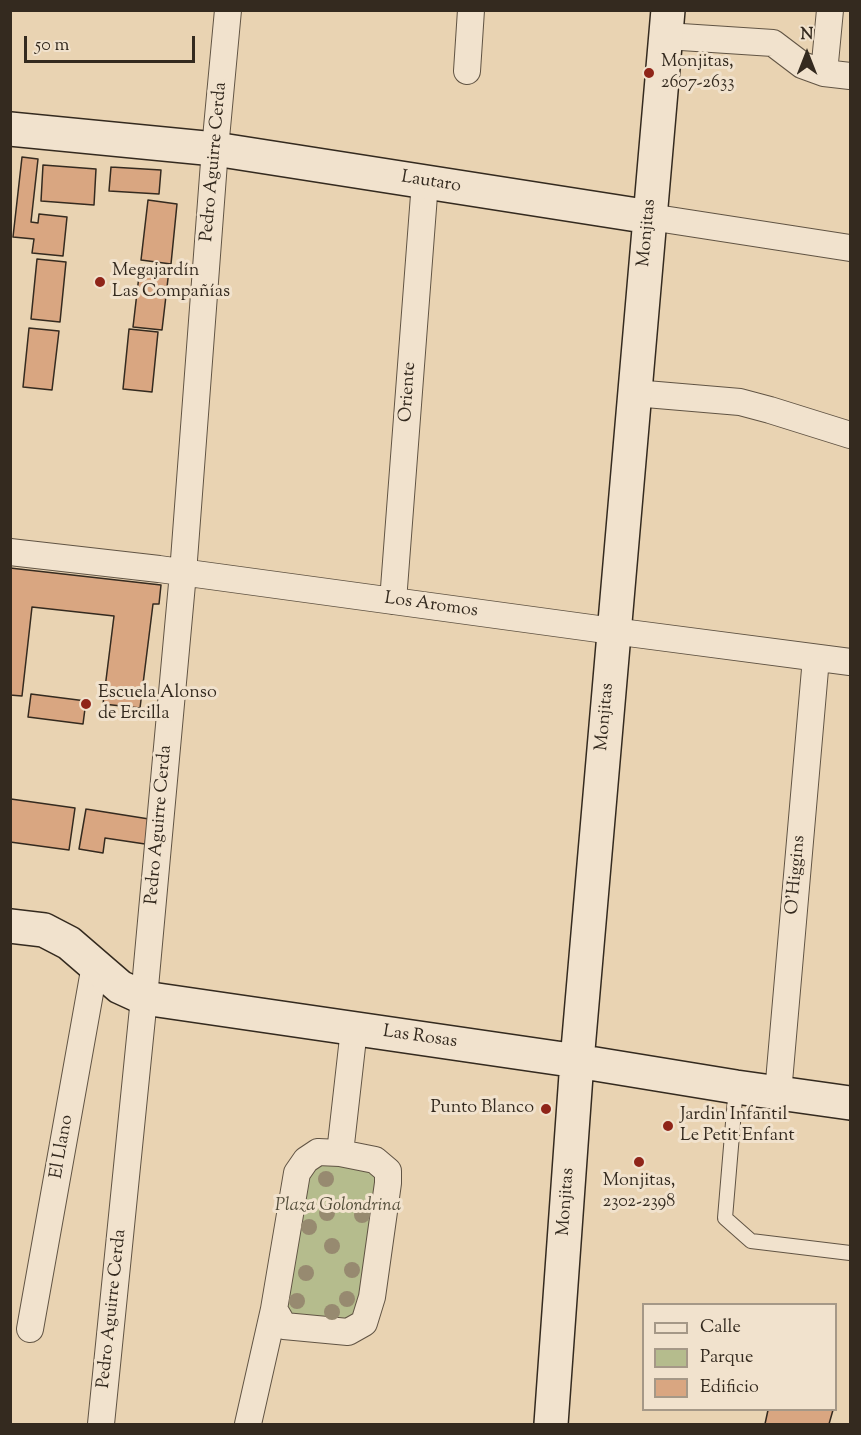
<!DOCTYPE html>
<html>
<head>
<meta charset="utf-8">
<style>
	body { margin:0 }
	#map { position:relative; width:861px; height:1435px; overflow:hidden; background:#e9d3b2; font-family:"Sorts Mill Goudy",serif }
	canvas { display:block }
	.frame { position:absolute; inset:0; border:12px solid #342a1f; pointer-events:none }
	.legend { position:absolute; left:642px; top:1303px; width:195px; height:108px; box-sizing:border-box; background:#f1e2cd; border:2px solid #a59887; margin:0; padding:8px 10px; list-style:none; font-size:18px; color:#342a1f }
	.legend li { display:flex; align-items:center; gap:12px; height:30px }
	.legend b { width:30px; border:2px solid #a59887 }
	.north { position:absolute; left:777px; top:24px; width:60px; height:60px; -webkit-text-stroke:4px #f1e2cd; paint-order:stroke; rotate:0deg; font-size:16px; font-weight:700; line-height:24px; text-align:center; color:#342a1f }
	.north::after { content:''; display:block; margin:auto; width:21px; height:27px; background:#342a1f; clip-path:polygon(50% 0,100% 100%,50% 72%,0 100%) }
	.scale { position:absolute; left:24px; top:36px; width:171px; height:27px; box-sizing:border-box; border:3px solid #342a1f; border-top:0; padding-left:8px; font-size:18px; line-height:21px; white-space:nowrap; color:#342a1f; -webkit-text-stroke:4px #f1e2cd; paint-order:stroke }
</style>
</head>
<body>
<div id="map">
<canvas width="861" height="1435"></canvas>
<div class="frame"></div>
<ul class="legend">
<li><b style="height:8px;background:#f1e2cd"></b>Calle</li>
<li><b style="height:16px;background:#b5bc8d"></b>Parque</li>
<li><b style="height:16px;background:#d9a681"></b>Edificio</li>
</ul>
<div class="north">N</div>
<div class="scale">50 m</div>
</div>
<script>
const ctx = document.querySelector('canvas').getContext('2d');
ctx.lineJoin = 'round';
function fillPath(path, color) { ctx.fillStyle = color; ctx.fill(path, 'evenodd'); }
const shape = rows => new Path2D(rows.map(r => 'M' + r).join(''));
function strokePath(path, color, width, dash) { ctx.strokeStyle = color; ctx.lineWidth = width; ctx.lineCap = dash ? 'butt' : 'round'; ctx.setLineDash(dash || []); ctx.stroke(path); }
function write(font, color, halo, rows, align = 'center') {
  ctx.font = font + ' "Sorts Mill Goudy",serif'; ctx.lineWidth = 6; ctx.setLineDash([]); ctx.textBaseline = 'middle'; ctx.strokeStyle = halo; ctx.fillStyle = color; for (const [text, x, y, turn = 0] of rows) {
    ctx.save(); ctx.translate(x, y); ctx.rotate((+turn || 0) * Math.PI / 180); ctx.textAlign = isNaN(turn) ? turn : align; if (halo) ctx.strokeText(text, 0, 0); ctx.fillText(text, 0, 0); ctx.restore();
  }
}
const green = shape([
	[324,1160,364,1166,374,1174,378,1183,361,1298,355,1312,349,1318,337,1324,303,1320,292,1314,286,1307,304,1181,313,1169]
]);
const building = shape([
	[22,157,38,159,31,222,38,223,39,214,67,217,63,256,32,253,34,239,13,237,22,157],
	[43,165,96,169,94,205,41,201,43,165],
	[111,167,161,170,159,194,109,191,111,167],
	[148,200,177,204,171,264,141,260,148,200],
	[37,259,66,262,60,322,31,319,37,259],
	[140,267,169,270,162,330,133,327,140,267],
	[29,328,59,331,52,390,23,387,29,328],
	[129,329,158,332,152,392,123,389,129,329],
	[10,568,161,585,159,604,153,604,140,708,103,704,114,616,32,607,22,696,10,695,10,568],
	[31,694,86,701,83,724,28,717,31,694],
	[11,799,75,808,69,850,10,842,11,799],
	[86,809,149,819,145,844,105,838,103,853,79,849,86,809],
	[768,1410,833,1410,829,1424,765,1424,768,1410]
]);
const lane = shape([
	[736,1087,725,1218,751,1241,850,1253]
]);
const street = shape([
	[666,36,773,43,802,65,824,73,850,76],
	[467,71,471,10],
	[824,73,830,10],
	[650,217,850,248],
	[634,393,740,402,770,410,850,435],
	[10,552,159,569,613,631,850,662],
	[393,601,425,182],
	[778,1093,816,658],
	[318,1152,340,1153,375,1160,388,1171,388,1183,372,1297,364,1323,348,1332,284,1326,274,1309,297,1173,306,1160,318,1152],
	[340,1153,354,1029],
	[30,1329,95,965],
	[101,1424,144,998,183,573,215,149,228,10],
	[248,1424,274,1309]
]);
const secondary = shape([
	[10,129,215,149,650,217],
	[10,926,44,930,69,943,120,987,144,998,577,1061,736,1087,850,1103],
	[551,1424,577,1061,668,10]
]);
const trees = [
	[326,1179],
	[327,1213],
	[362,1215],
	[309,1227],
	[332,1246],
	[352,1270],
	[306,1273],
	[347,1299],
	[297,1301],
	[332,1312]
];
const markers = [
	[649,73,6,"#8f2418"],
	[100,282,6,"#8f2418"],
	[86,704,6,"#8f2418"],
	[546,1109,6,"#8f2418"],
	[668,1126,6,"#8f2418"],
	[639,1162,6,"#8f2418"]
];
const poiNames = [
	["Monjitas,",661,63],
	["2607-2633",661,84],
	["Megajardín",112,272],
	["Las Compañías",112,293],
	["Escuela Alonso",98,694],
	["de Ercilla",98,715],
	["Punto Blanco",534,1109,"right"],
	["Jardin Infantil",680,1116],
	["Le Petit Enfant",680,1137],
	["Monjitas,",639,1182,"center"],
	["2302-2398",639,1203,"center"]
];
const streetNames = [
	["Pedro Aguirre Cerda",215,162,-85],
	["Lautaro",431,183,9],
	["Monjitas",648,233,-85],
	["Oriente",409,392,-86],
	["Los Aromos",431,606,8],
	["Monjitas",606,717,-85],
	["Pedro Aguirre Cerda",160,825,-85],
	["O'Higgins",797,875,-85],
	["Las Rosas",420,1038,8],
	["El Llano",63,1147,-80],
	["Monjitas",567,1202,-86],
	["Pedro Aguirre Cerda",113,1309,-84]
];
const parkNames = [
	["Plaza Golondrina",338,1207]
];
fillPath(green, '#b5bc8d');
fillPath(building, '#d9a681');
strokePath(building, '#342a1f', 1.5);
strokePath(lane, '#615444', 16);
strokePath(street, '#615444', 28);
strokePath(secondary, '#342a1f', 36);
strokePath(lane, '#f1e2cd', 14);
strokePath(street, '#f1e2cd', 26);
strokePath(secondary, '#f1e2cd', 33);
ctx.fillStyle = '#978a70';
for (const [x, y] of trees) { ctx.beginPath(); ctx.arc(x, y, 8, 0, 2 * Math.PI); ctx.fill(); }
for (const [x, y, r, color] of markers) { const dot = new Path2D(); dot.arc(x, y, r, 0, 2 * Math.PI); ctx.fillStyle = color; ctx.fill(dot); strokePath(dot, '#f1e2cd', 2); }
write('18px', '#342a1f', '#f1e2cd', poiNames, 'left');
write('18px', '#342a1f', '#f1e2cd', streetNames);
write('italic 18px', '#544e3a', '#f1e2cd', parkNames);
</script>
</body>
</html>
